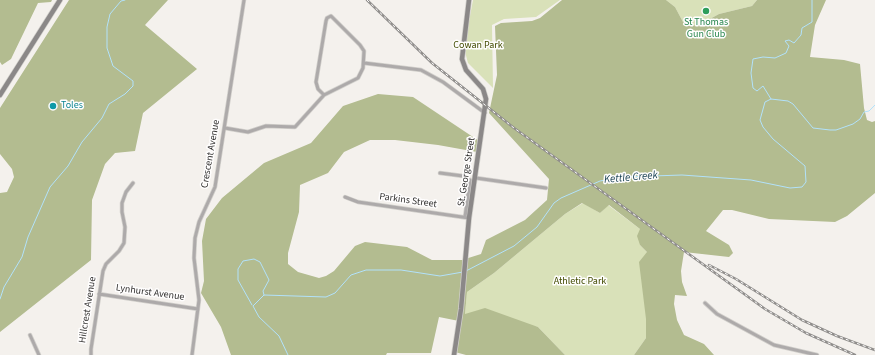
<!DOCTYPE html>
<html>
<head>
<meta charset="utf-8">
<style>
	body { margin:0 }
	canvas { display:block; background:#f4f1ed }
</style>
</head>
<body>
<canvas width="875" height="355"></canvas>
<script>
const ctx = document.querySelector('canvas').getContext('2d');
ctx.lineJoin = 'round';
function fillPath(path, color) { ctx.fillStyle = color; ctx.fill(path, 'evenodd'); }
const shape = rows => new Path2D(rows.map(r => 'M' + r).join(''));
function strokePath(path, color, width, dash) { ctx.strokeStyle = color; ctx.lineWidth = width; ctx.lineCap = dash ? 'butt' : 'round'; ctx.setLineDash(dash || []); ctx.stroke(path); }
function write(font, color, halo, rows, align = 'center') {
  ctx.font = font + ' "Source Sans 3",sans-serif'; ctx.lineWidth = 3; ctx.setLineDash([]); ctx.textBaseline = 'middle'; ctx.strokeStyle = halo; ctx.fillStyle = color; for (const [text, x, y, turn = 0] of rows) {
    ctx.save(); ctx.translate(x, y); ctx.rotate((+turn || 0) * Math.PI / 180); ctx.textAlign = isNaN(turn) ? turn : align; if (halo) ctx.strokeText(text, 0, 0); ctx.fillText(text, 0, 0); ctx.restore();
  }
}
const green = shape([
	[473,0,560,0,536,17,504,19,492,25,493,88,468,63,464,48],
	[666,0,757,0,752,6,719,14,697,26,683,22,675,7],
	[583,203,600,213,608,205,640,229,640,245,647,252,646,338,634,355,565,355,538,327,465,314,467,292,494,273,565,214]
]);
const forest = shape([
	[0,0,52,0,51,2,38,3,11,59,2,65,0,62],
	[69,0,168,0,145,25,197,69,143,113,135,151,115,153,105,164,92,200,91,260,0,332,0,193,7,192,14,177,12,169,0,154,0,108],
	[562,0,666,0,675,7,683,22,697,26,719,14,752,6,757,0,826,0,815,25,810,57,844,60,860,64,864,108,867,120,872,122,875,121,875,193,847,216,835,222,769,219,732,210,723,210,706,231,729,245,733,253,729,257,684,252,681,271,682,282,687,296,675,295,674,304,677,320,684,335,704,344,714,355,634,355,646,338,646,319,639,262,647,252,640,245,637,236,640,229,609,205,600,213,582,203,565,214,494,273,467,292,465,314,485,308,538,327,565,355,466,355,455,352,459,321,439,317,431,353,387,353,386,355,231,355,221,327,201,293,204,281,202,241,206,219,222,198,264,163,311,143,343,106,378,94,413,97,479,141,477,152,438,145,395,140,370,140,344,152,328,173,300,185,299,212,288,253,288,264,298,272,319,278,326,276,334,271,355,246,365,242,407,247,432,260,462,260,481,254,486,240,525,220,547,200,549,179,489,113,497,75,495,26,501,23,532,21,540,18]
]);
const stream = shape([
	[771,99,763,86,757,91,753,88,751,73,753,59,763,57,775,58,786,53,789,46,785,41,789,40,794,43,801,35,802,28,812,22,812,0],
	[466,271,514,246,537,227,554,203,561,198,600,181,622,177,682,175,751,180,790,188,802,187,806,182,805,166,773,139,763,127,760,120,765,102,771,99,788,101,793,104,813,128,830,130,836,130,853,124,860,119,864,112,869,111,875,105],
	[0,299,4,287,22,257,28,237,50,187,68,166,82,142,102,118,109,104,125,94,133,86,133,81,113,66,107,48,107,27,110,14,121,1,125,0],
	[252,305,238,280,238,269,243,261,254,259,260,262,269,280,263,291,264,295],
	[288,355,279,336,259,317,253,306,264,295,326,297,335,293,351,275,366,270,401,270,440,276,463,272]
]);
const street = shape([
	[364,63,421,70,443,82,485,113],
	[225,128,248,132,266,126,295,127,324,95,358,78,363,68,364,51,360,45,331,16,327,18,326,21,316,82,318,89,324,95],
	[440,173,463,176,470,180,465,217],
	[476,178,546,188],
	[345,197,358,202,469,218],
	[99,294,198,309],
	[705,303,717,314,774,345,817,355],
	[30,335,39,355],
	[91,355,91,349,103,271,106,264,119,251,124,243,125,227,122,212,122,203,126,192,133,183],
	[192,355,199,300,194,258,195,238,199,222,215,187,244,0]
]);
const secondary = shape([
	[0,95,60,0],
	[454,355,461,309,469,218,486,99,483,89,466,70,462,59,469,0]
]);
const rail = shape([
	[367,0,432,63,514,128,765,309,806,333,855,355],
	[709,265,736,279,802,320,837,336,875,350]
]);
const markers = [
	[706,11,4,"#2e9e5b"],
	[53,106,4,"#0f9aa8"]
];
const leisureNames = [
	["St Thomas",706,23],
	["Gun Club",706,35]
];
const parkNames = [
	["Cowan Park",478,46],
	["Athletic Park",580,282]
];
const cultureNames = [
	["Toles",61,106]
];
const streetNames = [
	["Crescent Avenue",211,154,-80],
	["St. George Street",467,172,-81],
	["Parkins Street",408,201,8],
	["Lynhurst Avenue",150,293,8],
	["Hillcrest Avenue",88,310,-81]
];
const waterNames = [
	["Kettle Creek",631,178,-5]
];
fillPath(green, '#d9e1b9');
fillPath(forest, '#b3bc90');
strokePath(stream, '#b2e2fb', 1);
strokePath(street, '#d1cfcb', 4.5);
strokePath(secondary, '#d1cfcb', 6);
strokePath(street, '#adaaaa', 3);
strokePath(secondary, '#8b8888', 4.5);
strokePath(rail, '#908e8c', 2.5);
strokePath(rail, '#fffefe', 1, [3]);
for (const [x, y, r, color] of markers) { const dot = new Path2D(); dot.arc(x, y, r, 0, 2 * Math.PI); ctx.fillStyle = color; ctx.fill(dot); strokePath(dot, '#fffefe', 1.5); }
write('10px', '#27864d', '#fffefe', leisureNames);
write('10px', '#424b00', '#fffefe', parkNames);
write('10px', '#0d838f', '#fffefe', cultureNames, 'left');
write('10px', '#343332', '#fffefe', streetNames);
write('italic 11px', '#173f51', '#fffefe', waterNames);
</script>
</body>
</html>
